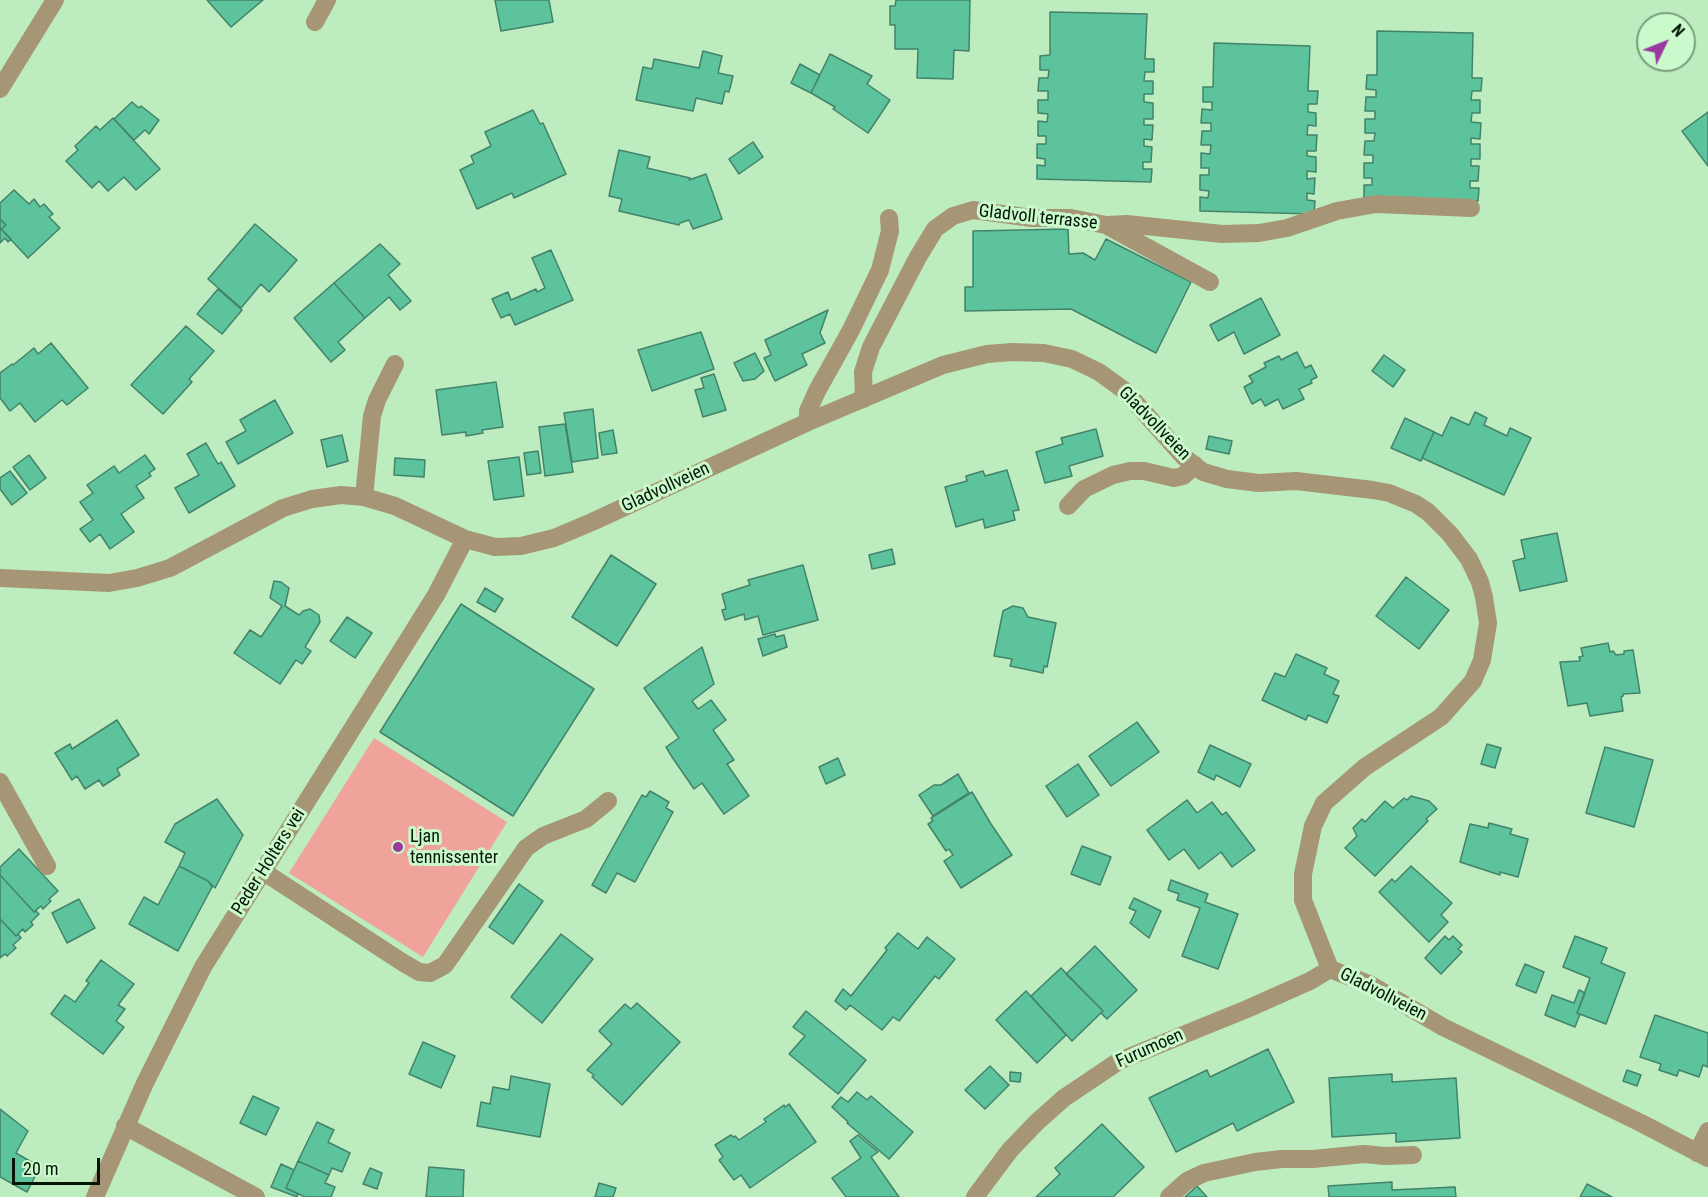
<!DOCTYPE html>
<html>
<head>
<meta charset="utf-8">
<style>
	body { margin:0 }
	#map { position:relative; width:1708px; height:1197px; overflow:hidden; background:#bdecbf; font-family:"Roboto Condensed",sans-serif }
	canvas { display:block }
	.north { position:absolute; left:1636px; top:12px; width:60px; height:60px; box-sizing:border-box; background:#cafacc; border:2px solid #7b9e7d; border-radius:50%; rotate:47deg; font-size:16px; font-weight:700; line-height:24px; text-align:center; color:#051506 }
	.north::after { content:''; display:block; margin:auto; width:21px; height:27px; background:#9b389f; clip-path:polygon(50% 0,100% 100%,50% 72%,0 100%) }
	.scale { position:absolute; left:12px; top:1158px; width:88px; height:27px; box-sizing:border-box; border:3px solid #051506; border-top:0; padding-left:8px; font-size:18px; line-height:21px; white-space:nowrap; color:#051506; -webkit-text-stroke:4px #cafacc; paint-order:stroke }
</style>
</head>
<body>
<div id="map">
<canvas width="1708" height="1197"></canvas>
<div class="north">N</div>
<div class="scale">20 m</div>
</div>
<script>
const ctx = document.querySelector('canvas').getContext('2d');
ctx.lineJoin = 'round';
function fillPath(path, color) { ctx.fillStyle = color; ctx.fill(path, 'evenodd'); }
const shape = rows => new Path2D(rows.map(r => 'M' + r).join(''));
function strokePath(path, color, width, dash) { ctx.strokeStyle = color; ctx.lineWidth = width; ctx.lineCap = dash ? 'butt' : 'round'; ctx.setLineDash(dash || []); ctx.stroke(path); }
function write(font, color, halo, rows, align = 'center') {
  ctx.font = font + ' "Roboto Condensed",sans-serif'; ctx.lineWidth = 6; ctx.setLineDash([]); ctx.textBaseline = 'middle'; ctx.strokeStyle = halo; ctx.fillStyle = color; for (const [text, x, y, turn = 0] of rows) {
    ctx.save(); ctx.translate(x, y); ctx.rotate((+turn || 0) * Math.PI / 180); ctx.textAlign = isNaN(turn) ? turn : align; if (halo) ctx.strokeText(text, 0, 0); ctx.fillText(text, 0, 0); ctx.restore();
  }
}
const green = shape([
	[374,738,507,822,423,957,289,873]
]);
const building = shape([
	[207,0,263,0,231,27,207,0],
	[495,0,549,0,553,22,501,31,495,0],
	[896,0,970,0,969,51,954,50,953,79,917,78,918,49,895,49,895,25,890,25,890,6,895,6,896,0],
	[1050,12,1147,14,1145,59,1154,59,1154,72,1145,72,1144,81,1153,81,1153,94,1144,94,1144,102,1153,103,1153,119,1144,119,1144,125,1153,125,1152,140,1144,139,1144,146,1152,147,1151,162,1143,162,1143,169,1152,169,1151,182,1037,179,1037,165,1045,166,1045,159,1037,158,1037,144,1046,144,1046,136,1038,136,1038,121,1047,122,1048,114,1038,113,1038,100,1048,100,1048,91,1038,91,1039,78,1048,78,1049,70,1040,70,1040,56,1050,55,1050,12],
	[1377,31,1473,33,1472,78,1482,78,1481,91,1472,91,1471,100,1480,100,1480,113,1472,113,1471,122,1481,123,1480,139,1471,138,1471,144,1480,144,1480,159,1471,159,1471,166,1479,166,1478,181,1470,181,1470,188,1479,188,1478,201,1364,198,1364,185,1372,185,1372,178,1364,178,1364,163,1373,163,1373,155,1364,155,1365,141,1374,141,1375,133,1365,133,1365,119,1375,119,1375,111,1365,111,1366,97,1376,97,1376,90,1366,89,1367,75,1377,75,1377,31],
	[1214,43,1310,46,1308,91,1318,91,1317,104,1308,104,1308,112,1316,113,1316,126,1308,125,1307,135,1317,135,1316,151,1307,151,1307,156,1316,157,1316,172,1307,171,1307,179,1315,178,1314,194,1307,193,1307,200,1315,201,1314,214,1200,211,1200,197,1208,198,1209,191,1200,190,1200,175,1209,175,1209,168,1201,168,1201,153,1210,154,1211,145,1201,145,1202,131,1211,131,1211,123,1201,123,1202,109,1212,110,1212,102,1203,102,1203,87,1213,87,1214,43],
	[703,51,722,56,718,73,733,76,729,92,725,91,722,104,696,98,693,111,636,100,643,67,652,69,654,59,699,68,703,51],
	[830,54,872,76,867,84,890,100,868,133,833,109,835,107,811,93,830,54],
	[800,64,820,75,811,93,791,83,800,64],
	[132,102,139,108,141,106,159,120,149,134,145,130,134,140,114,119,132,102],
	[533,110,540,124,543,123,566,174,514,198,512,193,477,209,460,170,474,163,471,156,491,146,485,132,533,110],
	[1708,112,1708,166,1682,131,1708,112],
	[113,118,160,169,136,190,124,177,108,191,99,181,92,188,66,161,78,150,75,146,96,126,100,130,113,118],
	[753,142,763,157,739,174,729,159,753,142],
	[619,150,650,157,647,168,690,178,689,180,706,174,722,219,693,229,689,220,680,223,679,225,619,211,622,199,609,196,619,150],
	[14,190,29,204,34,199,40,207,44,204,53,214,49,217,60,228,28,258,1,229,6,225,0,219,0,203,14,190],
	[0,219,6,225,1,229,11,239,8,242,5,238,0,243,0,219],
	[255,224,297,260,269,292,261,284,241,308,208,279,255,224],
	[1068,229,1069,254,1083,253,1095,260,1106,239,1191,282,1156,353,1071,309,965,311,965,287,973,287,973,231,1068,229],
	[380,244,400,264,388,275,411,301,400,310,389,297,365,318,334,283,380,244],
	[551,250,573,300,515,325,510,314,501,318,492,299,508,292,511,300,536,289,537,292,545,288,532,258,551,250],
	[334,283,365,318,338,342,345,350,331,362,294,318,334,283],
	[218,289,242,310,222,334,197,314,218,289],
	[1261,298,1280,335,1244,354,1234,332,1218,341,1210,325,1261,298],
	[828,310,820,333,825,343,802,354,807,365,775,381,764,358,771,355,765,340,828,310],
	[186,326,214,351,189,379,192,382,163,414,131,385,186,326],
	[701,332,714,369,652,391,638,350,701,332],
	[51,343,88,388,67,405,62,400,35,422,20,403,10,411,0,398,0,373,12,364,13,365,34,348,38,354,51,343],
	[1297,352,1305,368,1311,365,1317,377,1311,380,1312,383,1299,389,1304,399,1283,409,1278,399,1265,406,1261,399,1252,404,1244,387,1253,382,1249,376,1266,367,1264,363,1279,356,1281,360,1297,352],
	[755,353,764,371,755,379,743,381,734,363,755,353],
	[1384,355,1405,370,1393,387,1372,371,1384,355],
	[714,374,726,410,703,417,695,390,704,388,701,378,714,374],
	[496,382,503,427,482,430,483,433,466,436,466,432,442,435,436,390,496,382],
	[275,400,293,433,238,464,226,442,246,431,240,420,275,400],
	[593,409,598,458,572,462,564,413,593,409],
	[1475,412,1487,418,1484,425,1507,436,1510,428,1531,438,1504,495,1422,458,1434,432,1442,436,1451,417,1469,425,1475,412],
	[1405,418,1434,432,1421,461,1391,448,1405,418],
	[565,424,573,472,545,476,539,427,565,424],
	[1096,429,1103,456,1069,466,1072,476,1045,483,1036,452,1063,444,1061,438,1096,429],
	[613,430,617,453,602,455,599,433,613,430],
	[342,435,348,461,327,467,321,440,342,435],
	[1209,436,1232,441,1229,454,1206,449,1209,436],
	[206,443,218,464,221,462,235,486,189,513,175,488,199,475,187,454,206,443],
	[538,451,541,473,527,475,524,453,538,451],
	[29,455,46,478,30,490,13,467,29,455],
	[145,455,155,469,149,473,151,476,136,486,144,498,121,514,134,532,110,549,100,534,90,542,80,529,93,520,80,502,93,493,87,485,114,466,119,473,145,455],
	[519,457,524,496,494,500,488,461,519,457],
	[395,458,425,460,424,477,394,475,395,458],
	[1007,470,1019,510,1013,511,1015,520,985,528,983,519,956,527,945,487,967,481,966,476,983,471,985,476,1007,470],
	[10,471,27,493,12,505,0,489,0,478,10,471],
	[1557,533,1567,581,1520,591,1513,561,1525,558,1521,540,1557,533],
	[892,549,895,564,872,569,869,555,892,549],
	[611,555,656,584,617,646,572,617,611,555],
	[803,565,818,620,763,635,758,616,745,620,744,614,725,620,722,610,726,609,722,594,750,585,748,580,803,565],
	[1406,577,1449,610,1419,649,1376,616,1406,577],
	[274,581,281,582,289,588,285,606,299,615,303,611,310,609,319,615,320,622,305,647,311,651,302,664,296,660,280,684,234,653,250,630,261,637,282,606,270,598,274,581],
	[485,588,503,599,495,612,477,602,485,588],
	[461,604,594,689,513,816,380,732,461,604],
	[1013,606,1023,608,1028,617,1056,623,1047,667,1044,666,1043,673,1010,666,1012,659,994,656,1003,611,1013,606],
	[347,617,372,633,355,658,330,641,347,617],
	[775,634,776,637,784,635,787,647,763,656,758,639,775,634],
	[1608,643,1610,652,1613,651,1616,655,1624,654,1624,651,1633,650,1640,693,1623,694,1623,696,1621,697,1623,711,1590,716,1587,703,1568,706,1560,662,1580,661,1579,657,1583,656,1581,648,1608,643],
	[702,647,714,684,692,701,698,709,711,700,726,720,713,730,734,760,727,764,749,796,724,814,702,783,694,789,672,757,666,747,679,738,644,688,702,647],
	[1296,654,1327,668,1324,674,1339,681,1333,694,1339,696,1327,723,1308,715,1306,720,1262,700,1275,673,1285,677,1296,654],
	[117,720,139,755,117,769,120,775,103,786,99,780,85,789,77,776,72,780,55,753,70,744,72,749,117,720],
	[1137,722,1159,752,1111,786,1089,756,1137,722],
	[1487,744,1501,748,1495,768,1481,764,1487,744],
	[1210,745,1251,764,1240,787,1216,775,1214,780,1198,772,1210,745],
	[1605,747,1653,760,1634,827,1586,813,1605,747],
	[838,758,845,775,826,784,819,767,838,758],
	[1078,764,1099,795,1067,817,1046,786,1078,764],
	[958,774,969,793,933,816,919,795,934,785,941,785,958,774],
	[650,791,669,802,666,808,673,812,635,882,617,873,606,893,592,885,642,795,646,797,650,791],
	[972,792,991,824,1012,855,961,888,944,861,953,855,949,849,946,851,928,824,933,821,931,818,972,792],
	[1411,796,1429,801,1437,809,1426,819,1428,821,1375,876,1345,848,1357,836,1353,828,1362,819,1365,822,1385,801,1393,808,1404,798,1407,800,1411,796],
	[217,799,243,835,215,888,208,881,179,866,185,853,165,842,175,824,217,799],
	[1187,800,1197,813,1212,802,1222,815,1226,812,1255,850,1232,867,1221,852,1199,869,1184,849,1169,860,1147,830,1187,800],
	[1489,823,1512,829,1510,834,1528,839,1518,877,1500,872,1500,875,1460,862,1470,824,1488,828,1489,823],
	[1082,846,1111,857,1100,885,1071,874,1082,846],
	[19,849,58,891,49,899,51,901,43,909,41,906,34,912,0,875,0,867,19,849],
	[179,866,208,881,212,887,178,951,129,924,144,897,158,905,179,866],
	[1411,866,1452,903,1441,915,1448,922,1429,942,1379,892,1392,879,1395,882,1411,866],
	[0,875,34,912,36,911,39,914,31,922,33,925,25,932,23,929,16,936,0,919,0,875],
	[1171,880,1208,894,1205,902,1238,914,1218,969,1182,956,1200,908,1177,900,1179,894,1168,890,1171,880],
	[519,884,543,901,513,944,489,927,519,884],
	[1134,898,1161,911,1149,938,1130,923,1136,911,1129,908,1134,898],
	[79,899,95,928,67,943,52,913,79,899],
	[0,919,16,936,18,934,21,938,13,945,16,948,7,956,5,954,0,958,0,919],
	[898,933,918,949,927,937,955,959,939,979,935,976,899,1021,893,1017,882,1030,850,1005,846,1010,835,1001,843,989,851,996,887,950,885,948,898,933],
	[561,934,593,959,542,1023,511,997,561,934],
	[1445,936,1449,940,1453,936,1462,945,1458,949,1462,952,1441,974,1425,958,1445,936],
	[1575,936,1607,948,1601,963,1625,973,1606,1024,1577,1013,1590,978,1563,967,1575,936],
	[1095,946,1137,990,1107,1019,1101,1013,1103,1011,1066,974,1095,946],
	[101,960,134,984,118,1005,125,1009,116,1021,124,1027,103,1054,51,1014,65,995,75,1002,89,983,86,981,101,960],
	[1525,964,1544,972,1536,993,1516,985,1525,964],
	[1061,968,1103,1011,1072,1041,1031,996,1061,968],
	[1579,990,1585,993,1577,1013,1580,1014,1575,1027,1545,1015,1552,995,1574,1003,1579,990],
	[1026,991,1066,1035,1037,1063,996,1020,1026,991],
	[637,1003,680,1042,622,1105,592,1077,594,1075,587,1070,612,1044,599,1031,625,1004,631,1009,637,1003],
	[806,1011,866,1060,838,1094,789,1054,805,1036,793,1027,806,1011],
	[1655,1015,1708,1033,1708,1067,1703,1065,1699,1077,1679,1070,1677,1076,1659,1070,1661,1064,1640,1057,1655,1015],
	[423,1042,455,1056,441,1088,409,1074,423,1042],
	[1268,1049,1294,1102,1237,1131,1233,1123,1176,1152,1149,1098,1207,1070,1210,1077,1268,1049],
	[990,1066,1009,1085,985,1109,965,1090,990,1066],
	[1627,1070,1641,1075,1637,1086,1623,1081,1627,1070],
	[1010,1072,1021,1073,1020,1082,1010,1081,1010,1072],
	[1392,1074,1392,1082,1456,1078,1460,1138,1396,1142,1396,1133,1332,1137,1329,1078,1392,1074],
	[511,1076,550,1084,540,1137,477,1126,481,1102,490,1104,493,1087,509,1090,511,1076],
	[857,1092,867,1100,871,1096,913,1132,889,1159,847,1123,848,1122,832,1107,841,1097,848,1102,857,1092],
	[253,1096,279,1108,266,1135,240,1123,253,1096],
	[789,1104,816,1142,750,1188,741,1175,734,1180,719,1160,723,1157,715,1145,731,1135,733,1137,735,1136,739,1140,766,1122,764,1119,784,1105,785,1107,789,1104],
	[0,1109,28,1131,16,1153,40,1167,27,1192,0,1177,0,1109],
	[317,1122,334,1130,328,1142,350,1153,342,1172,332,1168,329,1175,298,1161,317,1122],
	[1102,1124,1144,1167,1113,1197,1036,1197,1060,1174,1055,1168,1102,1124],
	[858,1135,878,1152,871,1157,899,1197,846,1197,832,1178,861,1158,850,1141,858,1135],
	[298,1161,329,1175,325,1183,335,1187,331,1197,305,1197,286,1188,298,1161],
	[281,1164,294,1170,286,1188,298,1194,297,1197,271,1187,281,1164],
	[429,1167,464,1170,463,1197,426,1197,429,1167],
	[370,1168,382,1173,377,1189,363,1184,370,1168],
	[1392,1182,1392,1190,1455,1187,1456,1197,1329,1197,1328,1186,1392,1182],
	[599,1183,616,1188,613,1197,595,1197,599,1183],
	[1587,1184,1612,1197,1580,1197,1587,1184],
	[1197,1186,1207,1197,1185,1197,1197,1186]
]);
const minor = shape([
	[315,22,327,0],
	[0,89,55,0],
	[1107,225,1127,224,1222,234,1259,233,1287,228,1337,211,1376,204,1471,208],
	[864,399,863,372,871,347,918,257,935,229,953,216,973,210,1032,218,1071,218,1106,225,1210,282],
	[808,422,808,411,817,391,851,330,880,270,890,231,889,218],
	[364,497,372,416,377,400,395,364],
	[1068,506,1084,489,1113,475,1130,471,1144,471,1174,478,1183,476,1195,465],
	[0,578,109,583,137,578,170,568,283,508,312,499,341,495,364,497,395,506,465,539,495,547,521,546,554,538,592,522,808,422,943,365,987,354,1012,352,1044,353,1072,359,1099,372,1125,391,1184,457,1203,472,1227,479,1259,483,1296,481,1373,490,1389,493,1416,504,1428,512,1450,534,1469,559,1480,582,1484,597,1488,623,1482,660,1473,681,1441,717,1365,767,1324,803,1313,826,1303,874,1303,900,1330,969],
	[0,782,47,866],
	[264,872,402,962,419,972,430,973,445,965,526,848,543,836,586,819,608,801],
	[1330,969,1371,985,1443,1027,1641,1123,1708,1158],
	[125,1126,256,1197],
	[1697,1153,1708,1131],
	[95,1197,145,1083,203,967,436,595,465,539],
	[975,1197,1010,1150,1037,1122,1064,1098,1119,1061,1247,1009,1310,981,1330,969],
	[1169,1197,1187,1181,1204,1173,1255,1162,1282,1159,1313,1159,1364,1154,1385,1156,1413,1155]
]);
const markers = [
	[398,847,6,"#9b389f"]
];
const streetNames = [
	["Gladvoll terrasse",1038,218,6],
	["Gladvollveien",1154,424,46],
	["Gladvollveien",666,488,-25],
	["Peder Holters vei",269,862,-58],
	["Gladvollveien",1383,995,27],
	["Furumoen",1150,1049,-24]
];
const poiNames = [
	["Ljan",410,837],
	["tennissenter",410,858]
];
fillPath(green, '#f0a39b');
fillPath(building, '#5dc39c');
strokePath(building, '#428369', 1.5);
strokePath(minor, '#a69675', 18);
for (const [x, y, r, color] of markers) { const dot = new Path2D(); dot.arc(x, y, r, 0, 2 * Math.PI); ctx.fillStyle = color; ctx.fill(dot); strokePath(dot, '#cafacc', 2); }
write('18px', '#051506', '#cafacc', streetNames);
write('18px', '#051506', '#cafacc', poiNames, 'left');
</script>
</body>
</html>
